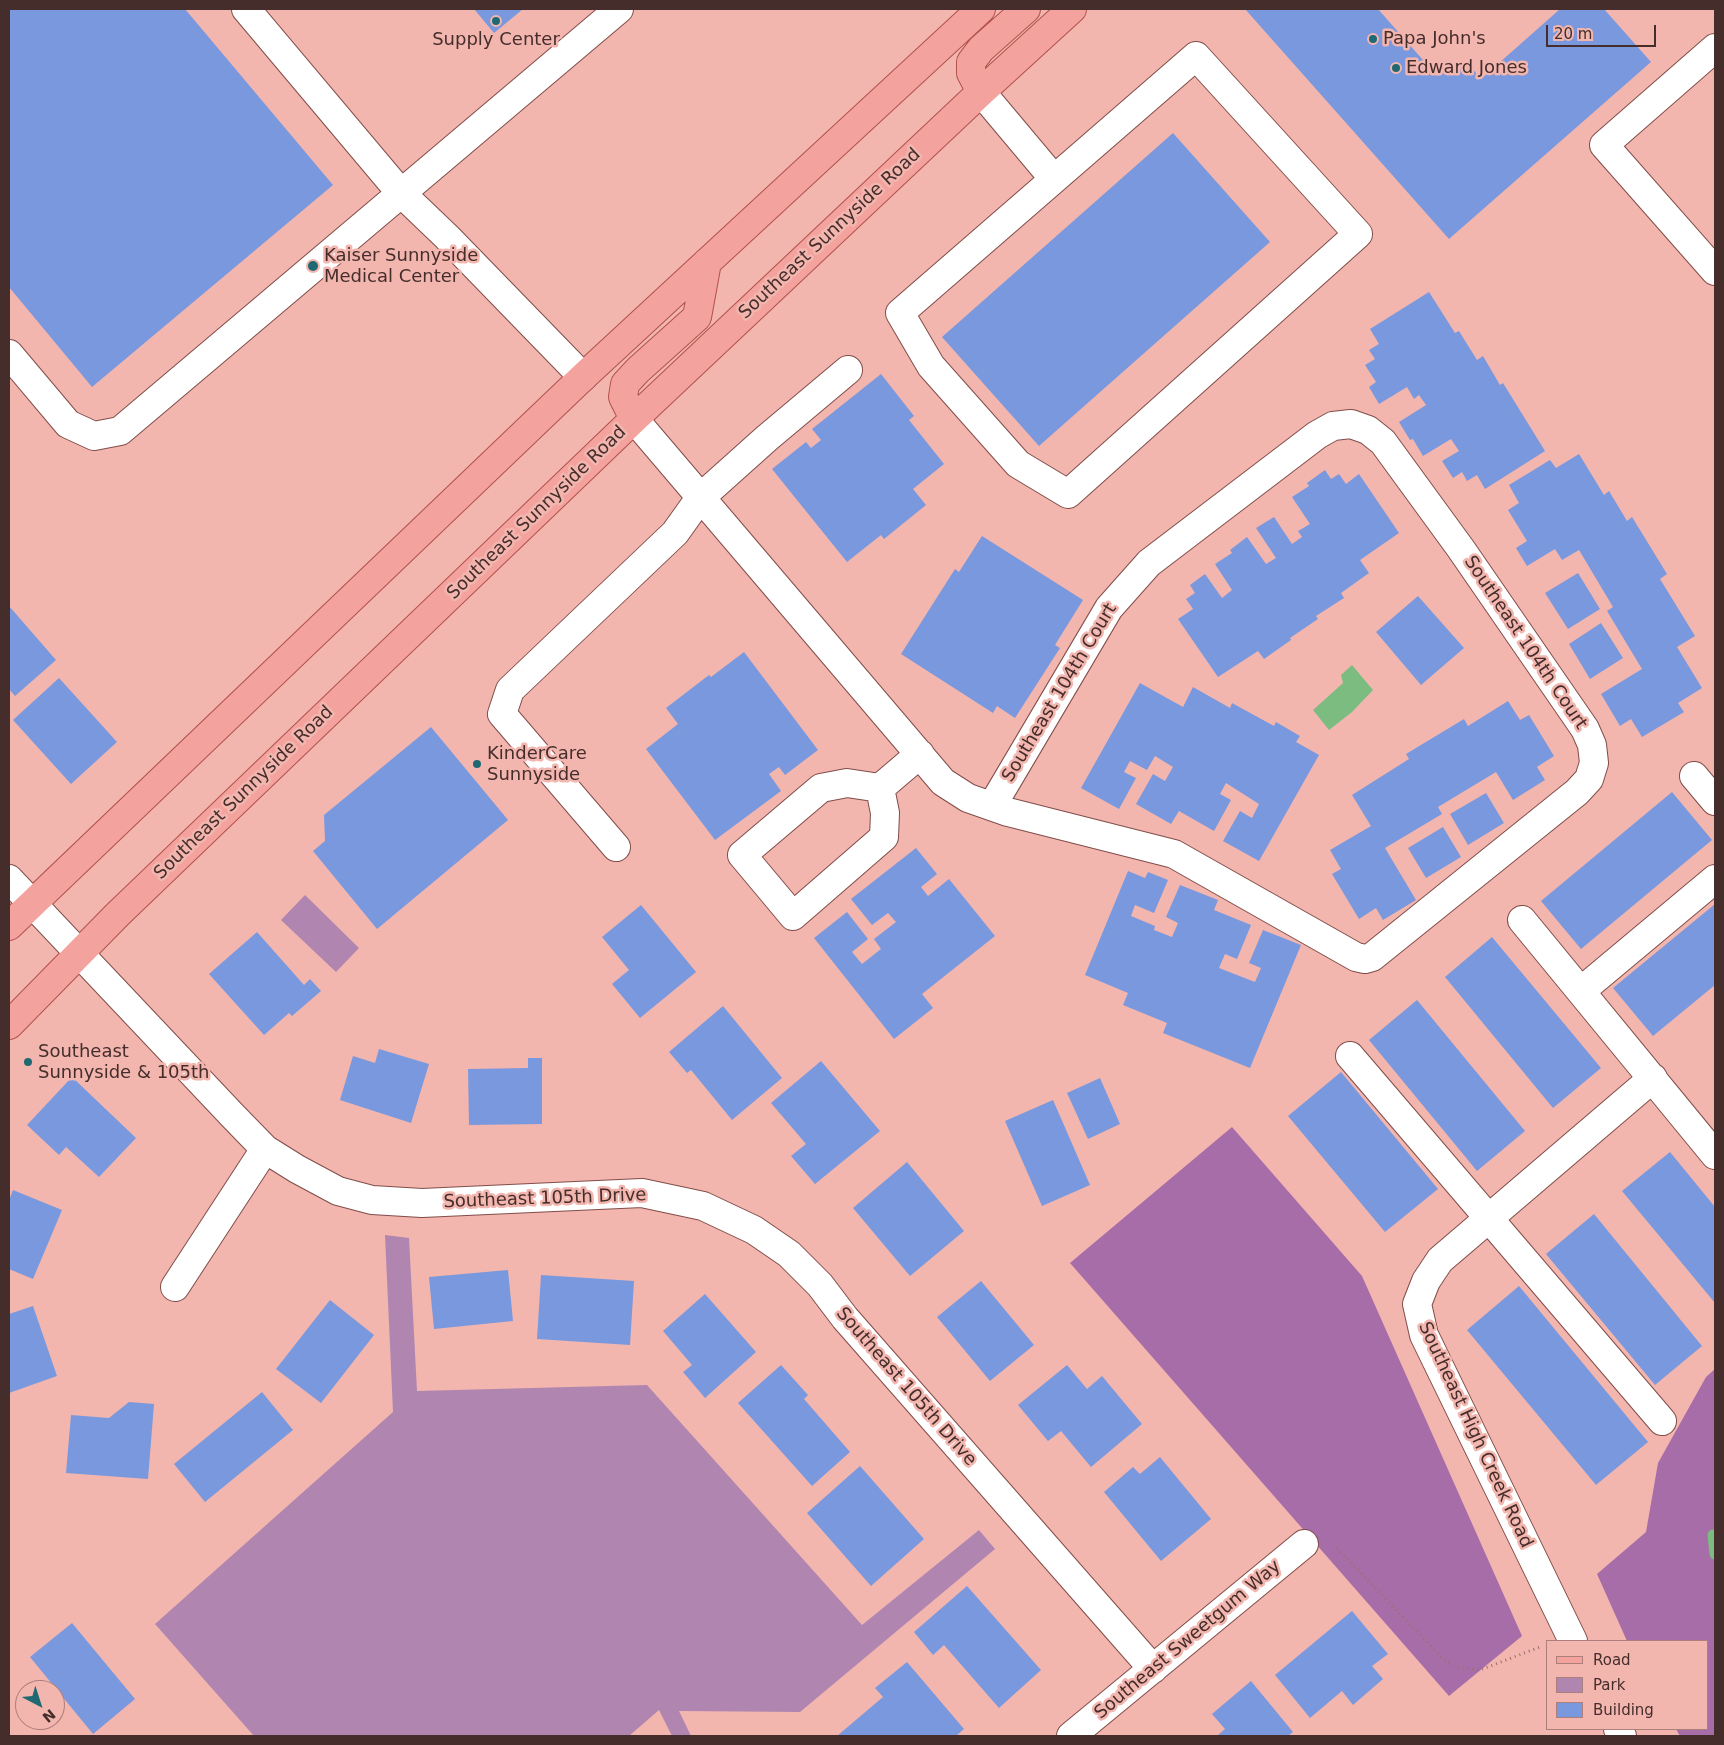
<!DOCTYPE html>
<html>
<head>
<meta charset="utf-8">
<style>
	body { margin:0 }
	#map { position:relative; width:1724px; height:1745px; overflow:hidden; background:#f2b6af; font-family:"DejaVu Sans",sans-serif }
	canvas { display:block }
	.frame { position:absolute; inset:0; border:10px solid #452d2b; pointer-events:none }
	.legend { position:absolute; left:1546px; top:1640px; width:162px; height:90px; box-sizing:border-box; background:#f2b6af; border:1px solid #ad7f7a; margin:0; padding:6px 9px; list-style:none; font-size:15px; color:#452d2b }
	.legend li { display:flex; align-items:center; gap:10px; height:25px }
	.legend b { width:25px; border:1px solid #ad7f7a }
	.north { position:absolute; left:15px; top:1680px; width:50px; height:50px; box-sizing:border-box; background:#f2b6af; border:1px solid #ad7f7a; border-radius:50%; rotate:140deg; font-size:14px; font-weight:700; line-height:20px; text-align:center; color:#452d2b }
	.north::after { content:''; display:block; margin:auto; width:18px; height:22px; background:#1f6a72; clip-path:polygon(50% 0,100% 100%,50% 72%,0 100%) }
	.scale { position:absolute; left:1546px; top:25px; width:110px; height:22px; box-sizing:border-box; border:2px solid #452d2b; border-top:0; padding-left:6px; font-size:15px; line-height:18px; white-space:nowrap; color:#452d2b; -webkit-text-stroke:4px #f2b6af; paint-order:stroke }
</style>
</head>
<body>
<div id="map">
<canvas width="1724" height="1745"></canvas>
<div class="frame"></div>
<ul class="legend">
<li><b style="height:6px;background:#f4a29e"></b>Road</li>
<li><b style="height:14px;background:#b086b1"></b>Park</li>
<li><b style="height:14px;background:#7a98dd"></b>Building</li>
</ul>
<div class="north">N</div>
<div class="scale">20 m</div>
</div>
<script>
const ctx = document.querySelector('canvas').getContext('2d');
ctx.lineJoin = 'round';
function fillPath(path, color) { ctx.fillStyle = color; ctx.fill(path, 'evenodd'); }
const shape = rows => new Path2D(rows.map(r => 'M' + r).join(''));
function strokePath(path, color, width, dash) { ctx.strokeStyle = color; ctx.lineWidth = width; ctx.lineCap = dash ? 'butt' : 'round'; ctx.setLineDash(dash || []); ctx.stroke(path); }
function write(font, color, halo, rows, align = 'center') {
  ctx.font = font + ' "DejaVu Sans",sans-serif'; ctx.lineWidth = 5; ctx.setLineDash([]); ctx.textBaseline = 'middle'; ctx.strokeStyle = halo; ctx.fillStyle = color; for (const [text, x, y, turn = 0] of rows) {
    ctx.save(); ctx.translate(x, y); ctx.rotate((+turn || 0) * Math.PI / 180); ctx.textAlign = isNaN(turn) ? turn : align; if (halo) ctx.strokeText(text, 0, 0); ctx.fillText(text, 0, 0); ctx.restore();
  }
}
const green = shape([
	[305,895,359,948,336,972,281,920],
	[385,1235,409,1238,417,1391,647,1385,862,1625,979,1530,995,1549,800,1712,679,1711,691,1736,672,1736,659,1710,629,1736,254,1736,155,1624,393,1412]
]);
const forest = shape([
	[1232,1127,1362,1276,1522,1636,1449,1696,1070,1263],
	[1715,1369,1715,1736,1680,1736,1676,1729,1708,1729,1708,1641,1627,1641,1597,1574,1646,1532,1658,1463,1706,1377]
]);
const water = shape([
	[1352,665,1373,690,1352,712,1329,730,1313,710,1343,683,1341,675]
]);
const stream = shape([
	[1713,1535,1715,1554]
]);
const building = shape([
	[9,9,185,9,333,185,92,387,9,287],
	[474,9,523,9,494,33],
	[1245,9,1378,9,1437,76,1446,67,1472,68,1481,79,1560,9,1604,9,1651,62,1449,239],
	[1173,133,1270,242,1039,446,942,337],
	[1429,292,1455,333,1459,331,1477,360,1483,356,1500,385,1503,383,1545,451,1485,489,1477,475,1467,481,1462,472,1453,478,1442,461,1459,451,1451,439,1423,456,1413,439,1410,440,1399,422,1426,405,1419,395,1414,399,1407,387,1379,404,1369,387,1376,382,1365,365,1375,359,1369,350,1379,344,1370,329],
	[881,374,914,416,909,420,944,464,913,489,926,505,884,539,881,535,847,562,772,469,806,442,811,448,821,440,812,429],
	[1579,454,1604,495,1609,491,1627,521,1632,517,1667,574,1660,579,1695,636,1677,647,1702,688,1678,703,1684,712,1642,737,1631,719,1620,726,1601,694,1642,669,1607,611,1613,607,1579,550,1562,560,1555,549,1527,566,1516,548,1527,541,1508,510,1519,503,1509,485,1550,460,1556,468],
	[1325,470,1331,479,1339,474,1346,484,1359,474,1399,533,1360,560,1369,573,1341,593,1344,598,1316,616,1318,619,1290,638,1291,640,1264,659,1258,651,1218,677,1178,619,1193,609,1186,599,1195,593,1190,585,1205,574,1222,598,1232,590,1215,564,1232,553,1230,550,1247,537,1266,564,1276,558,1256,528,1274,517,1292,544,1302,537,1298,531,1310,524,1292,497,1309,486,1307,483],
	[982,536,1083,600,1055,645,1060,648,1015,718,997,706,993,713,901,654,955,569,959,572],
	[1578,573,1600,609,1568,629,1545,593],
	[1418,596,1464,648,1421,685,1376,632],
	[9,606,56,660,15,696,9,689],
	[1601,623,1623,658,1590,679,1569,644],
	[744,652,818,750,785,775,779,767,769,774,781,791,715,840,646,749,678,724,666,708,709,675,711,677],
	[59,678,117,742,71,784,13,720],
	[1140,683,1183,707,1193,687,1230,708,1232,703,1274,726,1276,722,1300,736,1296,742,1319,755,1259,861,1223,841,1240,811,1252,818,1259,804,1226,783,1220,794,1231,800,1214,831,1179,811,1171,824,1136,804,1153,774,1165,781,1173,767,1155,756,1147,770,1130,761,1124,772,1136,778,1119,809,1081,788],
	[1508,701,1520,720,1529,715,1554,756,1537,767,1545,780,1513,800,1496,772,1438,807,1442,814,1385,848,1416,900,1383,920,1376,908,1359,919,1332,874,1341,869,1330,850,1371,826,1352,795,1409,759,1406,754,1464,719,1468,726],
	[431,727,508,820,377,929,313,851,325,841,324,815],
	[1672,792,1712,840,1581,949,1541,901],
	[1486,793,1504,823,1468,845,1450,814],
	[1443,827,1461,857,1426,878,1408,848],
	[916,848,937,874,921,887,928,896,949,879,995,936,922,994,933,1008,894,1039,814,938,847,912,868,939,852,952,862,964,881,949,874,939,896,922,888,913,872,925,851,899],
	[1128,871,1145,878,1148,872,1168,880,1154,913,1135,905,1131,916,1155,926,1154,930,1172,937,1178,923,1166,917,1180,885,1218,900,1214,910,1251,925,1237,959,1225,954,1219,968,1255,982,1261,968,1249,963,1263,930,1301,945,1250,1068,1163,1033,1167,1023,1123,1005,1128,993,1085,975],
	[1715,904,1715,985,1653,1036,1613,988],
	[641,905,696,972,640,1018,612,984,629,970,602,937],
	[257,932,304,985,310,979,321,991,292,1016,289,1013,264,1035,209,974],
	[1492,937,1601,1068,1553,1108,1445,977],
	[1417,1000,1525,1131,1477,1171,1369,1040],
	[723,1006,782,1078,732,1120,691,1070,687,1073,669,1052],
	[379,1049,429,1064,411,1123,340,1100,353,1056,375,1063],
	[528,1058,542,1058,542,1124,469,1125,468,1069,528,1068],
	[821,1061,880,1131,815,1184,791,1156,806,1144,771,1103],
	[1341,1072,1438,1189,1385,1232,1288,1116],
	[72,1077,136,1138,99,1177,66,1147,59,1155,27,1125],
	[1100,1078,1120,1124,1088,1139,1067,1093],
	[1053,1100,1090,1185,1042,1206,1005,1121],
	[1670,1152,1715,1207,1715,1303,1622,1191],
	[907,1162,964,1231,910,1276,853,1208],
	[13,1190,62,1210,33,1279,9,1269,9,1200],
	[1594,1214,1702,1346,1655,1385,1546,1254],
	[508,1270,513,1321,434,1329,429,1277],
	[541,1275,634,1281,630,1345,537,1339],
	[981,1281,1034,1345,990,1381,937,1317],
	[1519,1286,1648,1442,1596,1485,1467,1330],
	[705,1294,756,1352,705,1398,683,1372,692,1365,663,1331],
	[330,1300,374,1335,321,1403,276,1369],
	[33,1306,57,1376,9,1393,9,1314],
	[781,1365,808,1395,804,1399,850,1452,812,1486,738,1403],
	[1067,1365,1087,1389,1102,1376,1142,1424,1091,1467,1061,1431,1048,1441,1018,1405],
	[262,1392,293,1430,205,1502,174,1464],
	[129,1402,154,1404,148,1479,66,1473,71,1415,109,1418],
	[1160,1457,1211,1519,1161,1561,1104,1492,1133,1467,1140,1474],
	[860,1466,924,1539,871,1586,807,1513],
	[967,1586,1041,1670,999,1708,944,1645,933,1655,914,1632],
	[1352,1611,1388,1654,1372,1666,1383,1679,1353,1705,1342,1691,1310,1718,1275,1675],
	[72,1623,135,1699,93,1734,30,1657],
	[907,1662,964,1729,956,1736,837,1736,883,1697,875,1688],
	[1251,1681,1293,1732,1288,1736,1217,1736,1225,1729,1212,1714]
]);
const path = shape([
	[1337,1548,1443,1659,1460,1668,1480,1670,1540,1647]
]);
const minor = shape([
	[246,9,400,192,447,237,583,377],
	[1715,48,1604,145,1715,271],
	[1196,56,1358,234,1068,494,1018,464,931,366,900,313,1196,56],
	[981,92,1054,179],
	[9,354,68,424,94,436,120,431,619,9],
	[634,419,943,782,968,798,1008,812,1174,854,1356,957,1365,959,1372,957,1577,792,1589,779,1594,763,1592,745,1585,729,1461,549,1383,442,1368,430,1351,424,1333,426,1317,435,1149,563,1109,608,992,806],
	[1694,776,1715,801],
	[880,788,885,813,884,837,793,916,742,855,821,788,847,783,880,788,920,754],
	[616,847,502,714,510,690,675,533,700,498,767,438,848,370],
	[9,879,232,1115,265,1149,297,1169,338,1191,372,1200,422,1203,642,1193,703,1206,754,1230,789,1254,820,1285,845,1318,1153,1669],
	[1522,920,1715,1155],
	[1581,991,1715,879],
	[1350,1056,1662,1421],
	[175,1287,265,1149],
	[1573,1641,1424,1335,1417,1304,1426,1281,1440,1260,1653,1078],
	[1618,1729,1622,1736],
	[1071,1736,1304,1544]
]);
const major = shape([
	[981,92,971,73,971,62,981,49,1026,9],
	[634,419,623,397,625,384,638,370,697,317,707,262],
	[9,926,583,377,981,9],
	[9,1025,118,914,634,419,981,92,1072,9]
]);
const markers = [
	[496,21,5,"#1f6a72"],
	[1373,39,5,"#1f6a72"],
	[1396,68,5,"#1f6a72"],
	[313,266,6,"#1f6a72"],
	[477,764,5,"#1f6a72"],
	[28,1062,5,"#1f6a72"]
];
const poiNames = [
	["Papa John's",1383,39],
	["Supply Center",496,40,"center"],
	["Edward Jones",1406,68],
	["Kaiser Sunnyside",324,256],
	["Medical Center",324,277],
	["KinderCare",487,754],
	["Sunnyside",487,775],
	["Southeast",38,1052],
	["Sunnyside & 105th",38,1073]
];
const streetNames = [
	["Southeast Sunnyside Road",830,234,-43],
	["Southeast Sunnyside Road",537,513,-44],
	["Southeast 104th Court",1525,643,56],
	["Southeast 104th Court",1060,693,-59],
	["Southeast Sunnyside Road",244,793,-44],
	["Southeast 105th Drive",545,1199,-2],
	["Southeast 105th Drive",906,1387,49],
	["Southeast High Creek Road",1475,1435,65],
	["Southeast Sweetgum Way",1188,1640,-40]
];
fillPath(green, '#b086b1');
fillPath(forest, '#a66da8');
fillPath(water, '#7dbc80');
strokePath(stream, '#7dbc80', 11);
fillPath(building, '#7a98dd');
strokePath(minor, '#814d49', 30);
strokePath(major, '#b2514c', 30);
strokePath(path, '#9b716d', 3, [1, 4]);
strokePath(minor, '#fff', 28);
strokePath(major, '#f4a29e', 28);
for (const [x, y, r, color] of markers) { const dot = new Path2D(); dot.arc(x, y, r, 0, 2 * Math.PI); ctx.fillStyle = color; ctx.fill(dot); strokePath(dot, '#f2b6af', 2); }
write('18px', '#452d2b', '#f2b6af', poiNames, 'left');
write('18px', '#452d2b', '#f2b6af', streetNames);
</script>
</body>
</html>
